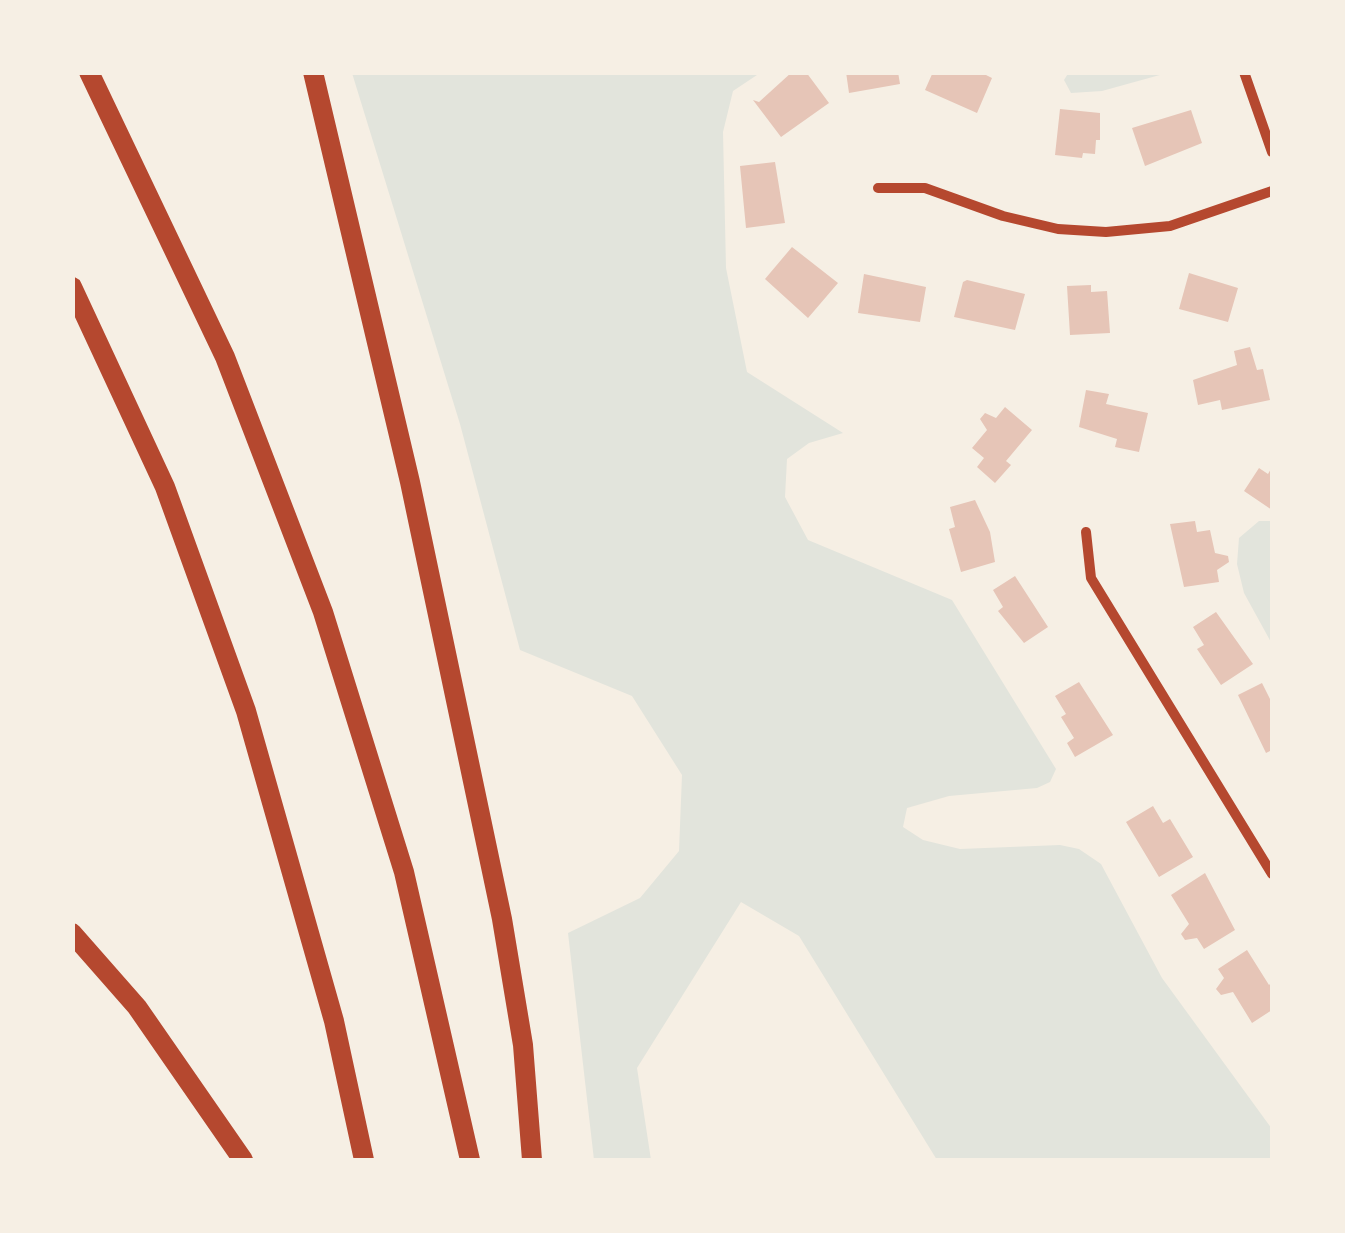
<!DOCTYPE html>
<html>
<head>
<meta charset="utf-8">
<style>
	body { margin:0 }
	#map { position:relative; width:1345px; height:1233px; overflow:hidden; background:#f6efe4; font-family:"IBM Plex Sans",sans-serif }
	canvas { display:block }
	.frame { position:absolute; inset:0; border:75px solid #f6efe4; pointer-events:none }
</style>
</head>
<body>
<div id="map">
<canvas width="1345" height="1233"></canvas>
<div class="frame"></div>
</div>
<script>
const ctx = document.querySelector('canvas').getContext('2d');
ctx.lineJoin = 'round';
function fillPath(path, color) { ctx.fillStyle = color; ctx.fill(path, 'evenodd'); }
const shape = rows => new Path2D(rows.map(r => 'M' + r).join(''));
function strokePath(path, color, width, dash) { ctx.strokeStyle = color; ctx.lineWidth = width; ctx.lineCap = dash ? 'butt' : 'round'; ctx.setLineDash(dash || []); ctx.stroke(path); }
const green = shape([
	[1069,72,1167,72,1167,73,1102,91,1071,93,1064,80],
	[352,73,760,73,733,91,723,132,726,268,747,372,843,433,809,443,787,459,785,497,808,540,952,600,1056,769,1050,782,1037,788,949,796,907,808,903,827,923,840,960,849,1060,845,1079,849,1101,864,1162,978,1272,1129,1272,1160,937,1160,799,936,741,902,637,1068,651,1160,594,1160,568,933,640,898,679,851,682,775,632,696,520,650,460,424],
	[1259,521,1272,521,1272,644,1244,593,1237,564,1239,538]
]);
const building = shape([
	[792,72,806,72,829,103,781,137,753,100,759,102],
	[846,72,898,72,900,84,849,93],
	[933,72,980,72,992,78,977,113,925,90],
	[1060,109,1100,113,1100,140,1096,140,1095,154,1083,153,1082,158,1055,155],
	[1191,110,1202,143,1145,166,1132,128],
	[775,162,785,223,746,228,740,166],
	[792,247,838,283,808,318,765,279],
	[1189,273,1238,288,1228,322,1179,309],
	[864,274,926,287,920,322,858,313],
	[967,280,1025,294,1015,330,954,317,963,282],
	[1091,285,1091,292,1107,291,1110,333,1070,335,1067,286],
	[1250,347,1257,370,1263,369,1270,400,1222,410,1220,400,1198,405,1193,380,1237,365,1234,351],
	[1086,390,1109,394,1106,404,1148,413,1139,452,1115,447,1117,439,1079,427],
	[1005,407,1032,430,1006,461,1011,465,995,483,977,467,984,458,972,448,987,430,980,419,985,413,996,418],
	[1272,467,1272,510,1244,491,1259,468,1268,474],
	[975,500,990,532,995,562,961,572,949,529,955,527,950,507],
	[1195,521,1197,532,1210,530,1215,553,1228,556,1229,562,1217,570,1219,582,1184,587,1170,524],
	[1015,576,1048,627,1024,643,998,611,1003,607,993,590],
	[1216,612,1253,664,1221,685,1197,649,1204,645,1193,627],
	[1079,682,1113,735,1075,757,1067,743,1074,738,1061,717,1066,714,1055,696],
	[1262,683,1272,703,1272,750,1266,753,1238,695],
	[1153,806,1163,823,1170,819,1193,857,1159,877,1126,822],
	[1205,873,1235,930,1204,949,1197,938,1185,940,1181,934,1189,924,1171,895],
	[1247,950,1269,985,1272,982,1272,1010,1252,1023,1233,992,1221,995,1216,989,1224,978,1218,969]
]);
const minor = shape([
	[1244,72,1272,152],
	[878,188,925,188,1003,216,1058,229,1106,232,1170,226,1272,191],
	[1086,532,1091,578,1272,874]
]);
const motorway = shape([
	[89,72,225,357,323,612,404,872,470,1160],
	[313,72,410,482,502,919,523,1045,532,1160],
	[72,287,165,487,246,711,334,1021,364,1160],
	[72,933,137,1007,243,1160]
]);
fillPath(green, '#e2e4dc');
fillPath(building, '#e6c5b7');
strokePath(minor, '#b5482f', 10);
strokePath(motorway, '#b5482f', 20);
</script>
</body>
</html>
